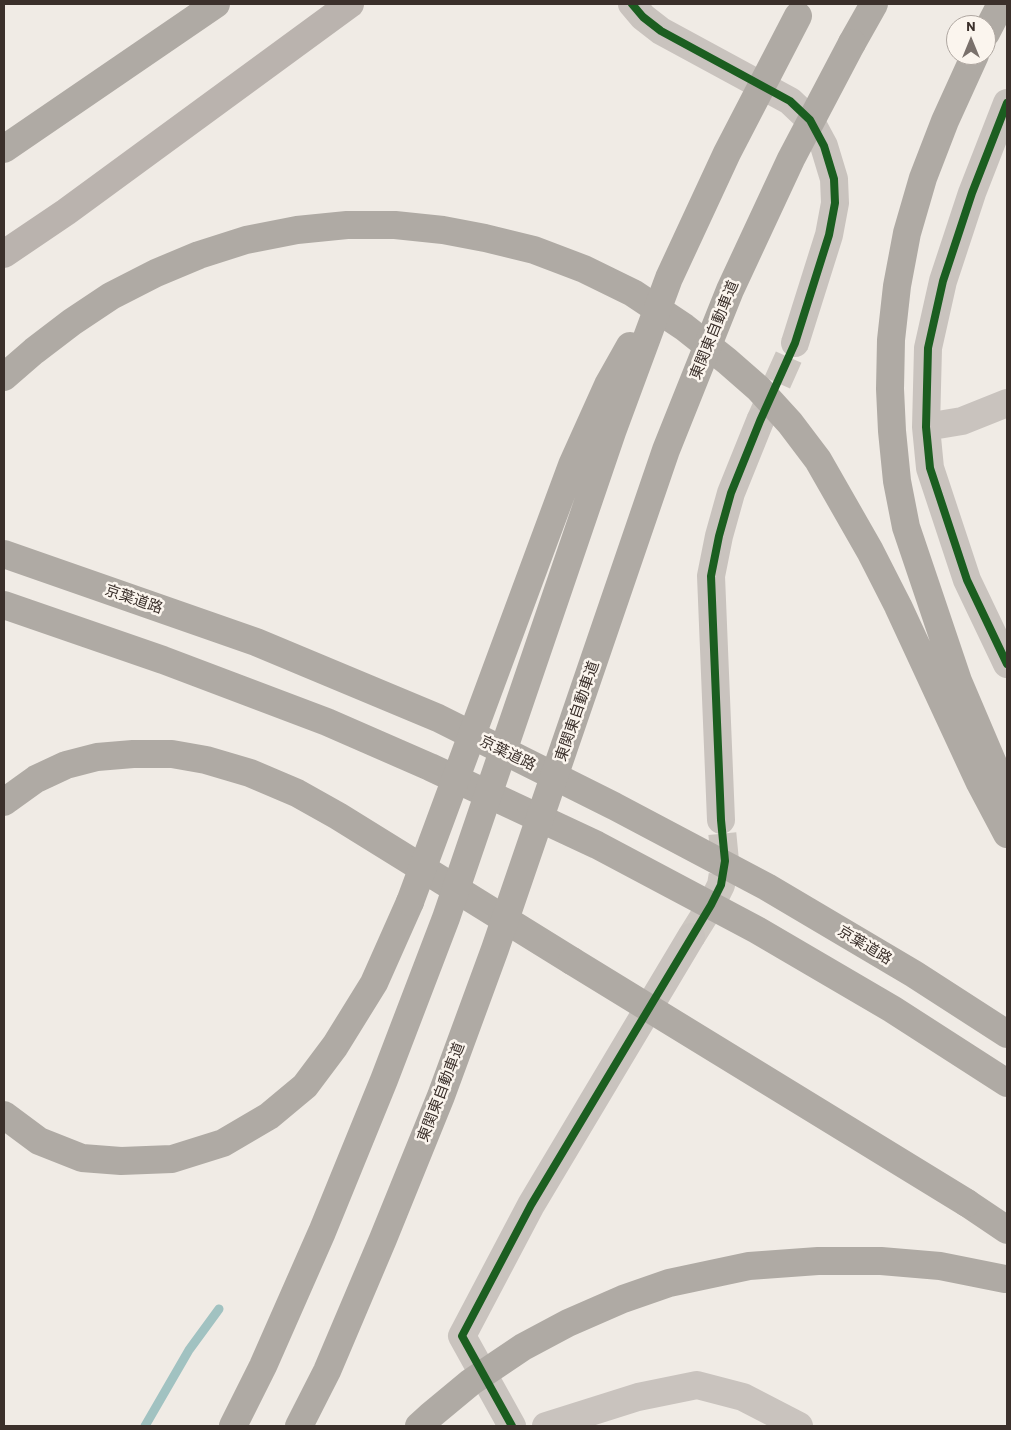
<!DOCTYPE html>
<html>
<head>
<meta charset="utf-8">
<style>
	body { margin:0 }
	#map { position:relative; width:1011px; height:1430px; overflow:hidden; background:#f0ebe5; font-family:Barlow,sans-serif }
	canvas { display:block }
	.frame { position:absolute; inset:0; border:5px solid #3b302b; pointer-events:none }
	.north { position:absolute; left:946px; top:15px; width:50px; height:50px; box-sizing:border-box; background:#fbf5ee; border:1px solid #aea6a0; border-radius:50%; rotate:0deg; font-size:14px; font-weight:700; line-height:20px; text-align:center; color:#3b302b }
	.north::after { content:''; display:block; margin:auto; width:18px; height:22px; background:#7a716c; clip-path:polygon(50% 0,100% 100%,50% 72%,0 100%) }
</style>
</head>
<body>
<div id="map">
<canvas width="1011" height="1430"></canvas>
<div class="frame"></div>
<div class="north">N</div>
</div>
<script>
const ctx = document.querySelector('canvas').getContext('2d');
ctx.lineJoin = 'round';
const shape = rows => new Path2D(rows.map(r => 'M' + r).join(''));
function strokePath(path, color, width, dash) { ctx.strokeStyle = color; ctx.lineWidth = width; ctx.lineCap = dash ? 'butt' : 'round'; ctx.setLineDash(dash || []); ctx.stroke(path); }
function write(font, color, halo, rows, align = 'center') {
  ctx.font = font + ' Barlow,"Noto Sans JP",sans-serif'; ctx.lineWidth = 5; ctx.setLineDash([]); ctx.textBaseline = 'middle'; ctx.strokeStyle = halo; ctx.fillStyle = color; for (const [text, x, y, turn = 0] of rows) {
    ctx.save(); ctx.translate(x, y); ctx.rotate((+turn || 0) * Math.PI / 180); ctx.textAlign = isNaN(turn) ? turn : align; if (halo) ctx.strokeText(text, 0, 0); ctx.fillText(text, 0, 0); ctx.restore();
  }
}
const stream = shape([
	[145,1426,189,1350,219,1309]
]);
const streetTunnel = shape([
	[760,421,795,343],
	[691,937,711,905,721,885,725,861,721,820]
]);
const street = shape([
	[632,4,643,17,661,31,790,101,810,120,824,146,834,179,835,203,829,235,795,343],
	[1007,103,972,193,943,281,928,348,926,427,930,468,967,580,1007,664],
	[926,427,962,421,1007,403],
	[721,820,711,576,719,536,731,493,760,421],
	[512,1426,462,1336,531,1205,691,937],
	[546,1426,638,1397,697,1385,743,1397,799,1426]
]);
const secondary = shape([
	[4,254,66,212,350,4]
]);
const highway = shape([
	[986,33,1001,4],
	[852,43,874,4],
	[975,55,945,121,923,178,907,233,897,286,891,340,890,389,892,431,897,481,906,527,958,681,1007,796],
	[4,149,216,4],
	[4,377,34,351,72,322,111,296,156,273,199,255,246,240,297,230,347,225,395,225,443,230,485,238,534,250,584,269,633,293,684,327,727,361,759,389,790,423,818,460,870,551,898,606,980,783,1007,834],
	[4,554,256,642,438,718,614,806,767,887,914,974,1007,1034],
	[4,605,163,660,327,722,430,767,597,845,757,930,892,1009,1007,1083],
	[4,802,36,779,66,765,97,757,133,754,172,754,206,760,250,773,297,793,338,816,572,961],
	[4,1115,39,1141,82,1158,121,1161,172,1159,223,1143,269,1116,305,1086,335,1046,374,983,410,902],
	[967,1203,1007,1230]
]);
const highwayBridge = shape([
	[410,902,572,465,608,385,630,346],
	[572,961,967,1203],
	[233,1426,263,1366,322,1232,384,1080,446,918,612,432,669,278,727,153,798,16],
	[299,1426,327,1371,383,1239,441,1096,495,949,666,450,730,290,791,159,852,43],
	[419,1426,430,1416,471,1382,523,1347,568,1323,623,1299,669,1283,749,1266,818,1261,881,1261,940,1266,1005,1279]
]);
const cycleway = shape([
	[1007,103,972,193,943,281,928,348,926,427,930,468,967,580,1007,664],
	[512,1426,462,1336,531,1205,711,905,721,885,725,861,721,820,711,576,719,536,731,493,760,421,795,343,829,235,835,203,834,179,824,146,810,120,790,101,661,31,643,17,632,4]
]);
const streetNames = [
	["東関東自動車道",714,330,-68],
	["京葉道路",134,599,19],
	["東関東自動車道",577,711,-71],
	["京葉道路",508,753,26],
	["京葉道路",865,945,31],
	["東関東自動車道",441,1092,-69]
];
strokePath(stream, '#a1c2c1', 9);
strokePath(streetTunnel, '#ccc6c0', 28, [28, 14]);
strokePath(street, '#c9c3be', 28);
strokePath(secondary, '#bab3ae', 28);
strokePath(highway, '#afaaa4', 28);
strokePath(highwayBridge, '#afaaa4', 28);
strokePath(cycleway, '#1b5e20', 8);
write('15px', '#3b302b', '#fbf5ee', streetNames);
</script>
</body>
</html>
